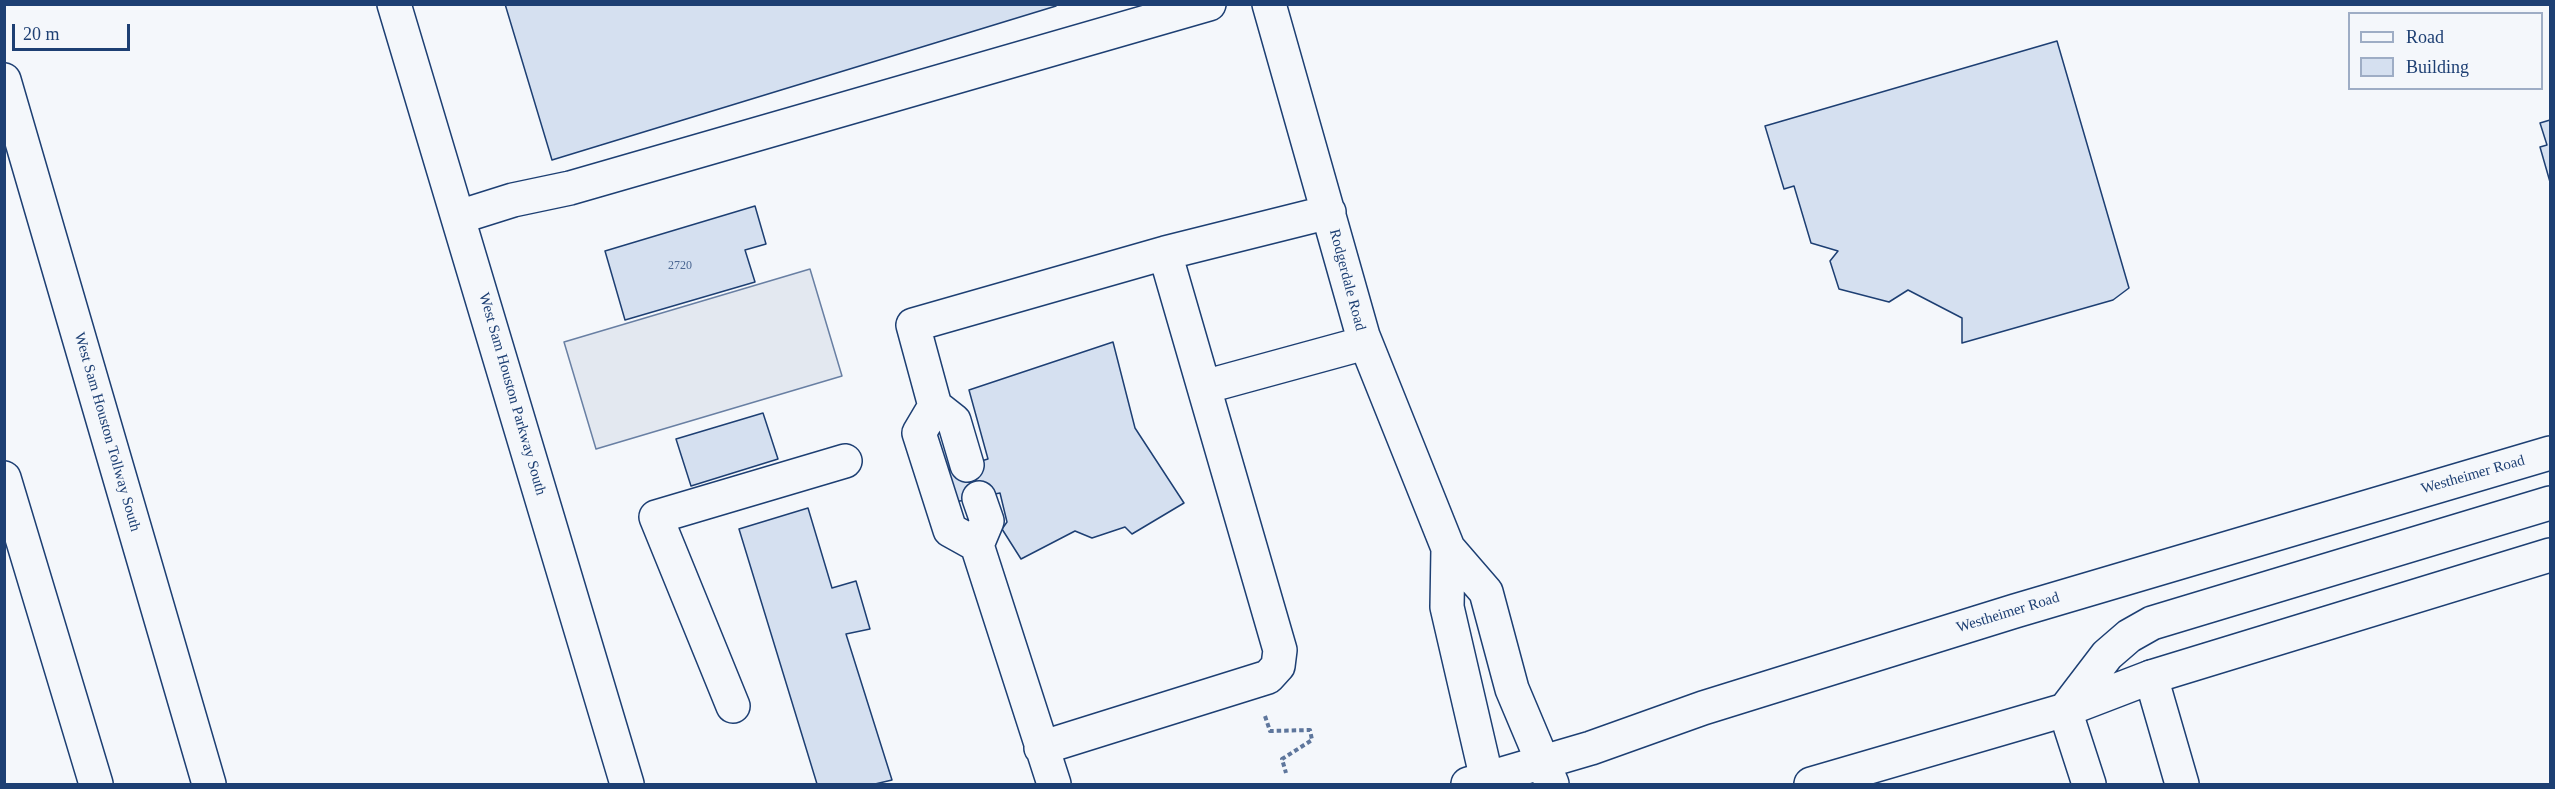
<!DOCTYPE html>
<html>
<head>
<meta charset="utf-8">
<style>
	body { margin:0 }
	#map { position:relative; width:2555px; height:789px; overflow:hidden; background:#f4f7fb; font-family:"Times New Roman",serif }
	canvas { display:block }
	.frame { position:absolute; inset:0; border:6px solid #1d3f73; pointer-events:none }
	.legend { position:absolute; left:2348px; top:12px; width:195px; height:78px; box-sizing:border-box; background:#f4f7fb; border:2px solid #9eadc5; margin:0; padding:8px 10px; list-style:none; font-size:18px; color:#1d3f73 }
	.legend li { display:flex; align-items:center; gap:12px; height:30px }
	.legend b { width:30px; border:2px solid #9eadc5 }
	.scale { position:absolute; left:12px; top:24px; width:118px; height:27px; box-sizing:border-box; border:3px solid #1d3f73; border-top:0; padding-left:8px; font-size:18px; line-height:21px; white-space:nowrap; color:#1d3f73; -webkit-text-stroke:4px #f4f7fb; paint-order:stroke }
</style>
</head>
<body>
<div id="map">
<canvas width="2555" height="789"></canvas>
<div class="frame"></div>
<ul class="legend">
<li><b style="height:8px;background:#f4f7fb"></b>Road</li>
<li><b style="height:16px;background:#d5e0f0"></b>Building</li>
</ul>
<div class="scale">20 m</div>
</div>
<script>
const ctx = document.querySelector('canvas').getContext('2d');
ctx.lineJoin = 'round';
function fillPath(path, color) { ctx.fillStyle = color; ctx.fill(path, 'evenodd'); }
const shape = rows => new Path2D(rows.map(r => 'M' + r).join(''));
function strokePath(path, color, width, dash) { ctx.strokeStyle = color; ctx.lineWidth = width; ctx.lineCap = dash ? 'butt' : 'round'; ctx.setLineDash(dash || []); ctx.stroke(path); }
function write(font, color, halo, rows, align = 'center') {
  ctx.font = font + ' "Times New Roman",serif'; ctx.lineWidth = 4.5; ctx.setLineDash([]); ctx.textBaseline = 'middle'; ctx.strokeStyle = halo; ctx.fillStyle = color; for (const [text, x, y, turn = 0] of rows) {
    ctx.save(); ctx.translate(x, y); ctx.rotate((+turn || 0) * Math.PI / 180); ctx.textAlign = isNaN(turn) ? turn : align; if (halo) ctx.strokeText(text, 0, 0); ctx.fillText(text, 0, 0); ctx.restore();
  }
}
const parking = shape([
	[810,269,842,376,596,449,564,342,810,269]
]);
const building = shape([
	[505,4,1056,4,1056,6,552,160,505,4],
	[2057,41,2129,288,2113,300,1962,343,1962,318,1908,290,1889,302,1839,289,1830,261,1838,251,1811,243,1794,186,1784,189,1765,126,2057,41],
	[2550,120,2550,182,2540,147,2547,145,2540,123,2550,120],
	[755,206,766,244,745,250,755,282,625,320,605,251,755,206],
	[1113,342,1135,428,1184,503,1132,534,1125,527,1092,538,1075,531,1021,559,1002,529,1007,522,1000,493,945,504,934,474,988,459,969,390,1113,342],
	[763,413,778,459,691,486,676,439,763,413],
	[808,508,832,588,856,581,870,629,846,634,892,780,875,784,817,784,739,529,808,508]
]);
const path = shape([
	[1265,716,1270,731,1310,730,1312,740,1282,759,1286,773]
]);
const minor = shape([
	[1269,4,1363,336,1448,548,1486,592,1512,689,1552,784],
	[459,217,513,200,570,188,1209,4],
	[1204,387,1365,343],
	[935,406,919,433,950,530,977,545],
	[967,465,954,421,935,406,913,325,1165,253,1329,212],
	[979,498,987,521,977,545,1054,784],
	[1448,548,1447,607,1488,784],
	[2151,677,2182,784],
	[733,706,656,517,845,461],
	[2065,710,2089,784],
	[1041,748,1268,677,1278,666,1280,650,1165,253]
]);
const major = shape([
	[394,4,627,784],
	[2065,710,2107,655,2129,636,2152,623,2550,503],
	[1468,784,1591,748,1703,708,2015,611,2550,453],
	[1811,784,2065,710,2151,677,2550,555]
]);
const highway = shape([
	[4,80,209,784],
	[4,478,96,784]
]);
const numberNames = [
	["2720",680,266]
];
const streetNames = [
	["Rodgerdale Road",1347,280,75],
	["West Sam Houston Parkway South",512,394,74],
	["West Sam Houston Tollway South",107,432,74],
	["Westheimer Road",2473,475,-16],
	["Westheimer Road",2008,613,-17]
];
fillPath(parking, '#e3e8f0');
strokePath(parking, '#687fa3', 1.5);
fillPath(building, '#d5e0f0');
strokePath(building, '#1d3f73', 1.5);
strokePath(minor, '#1d3f73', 36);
strokePath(major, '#1d3f73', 36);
strokePath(highway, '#1d3f73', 36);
strokePath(path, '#5e769c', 4, [4.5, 3]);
strokePath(minor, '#f4f7fb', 33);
strokePath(major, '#f4f7fb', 33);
strokePath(highway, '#f4f7fb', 33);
write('12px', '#4b6792', null, numberNames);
write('15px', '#1d3f73', '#f4f7fb', streetNames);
</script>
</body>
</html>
